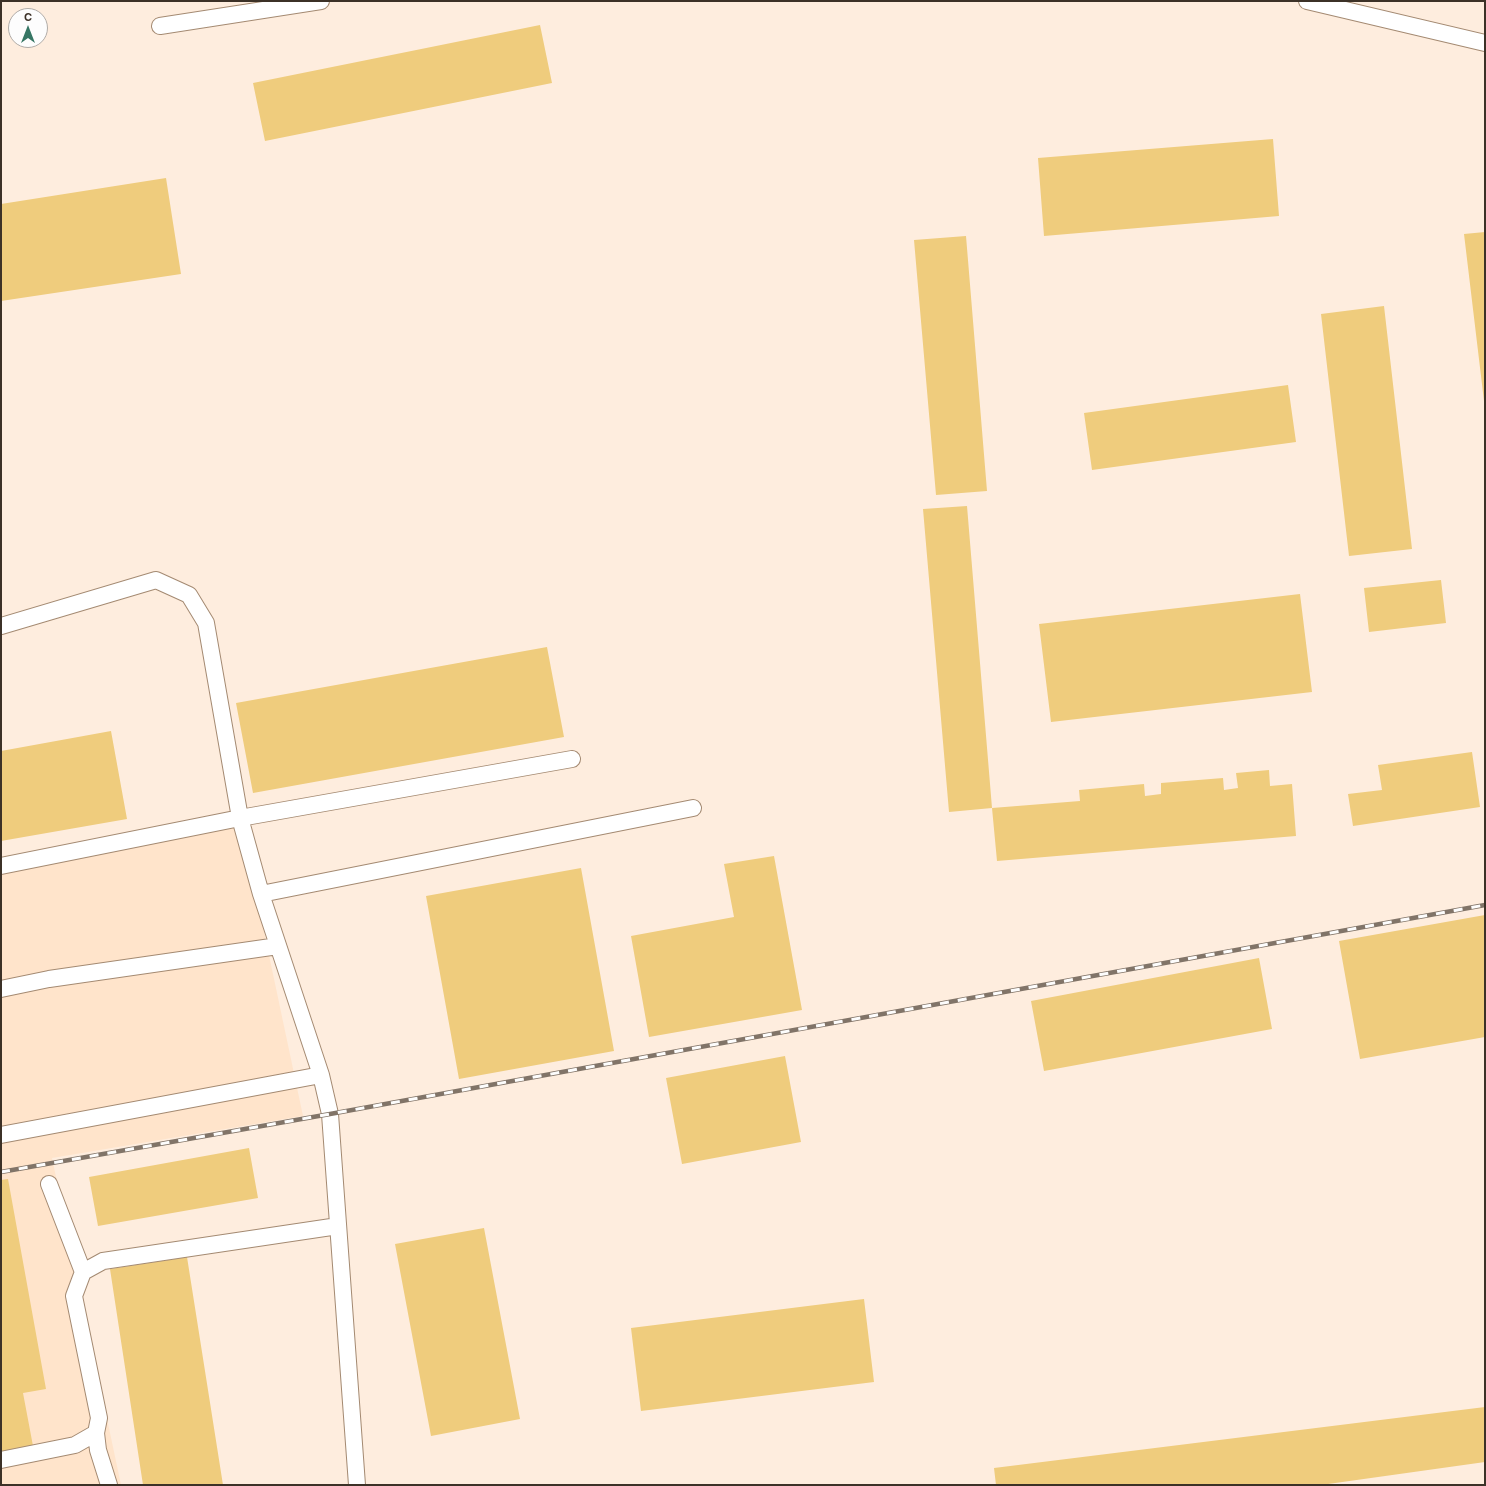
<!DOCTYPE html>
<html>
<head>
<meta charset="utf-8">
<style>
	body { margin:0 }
	#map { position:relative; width:1486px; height:1486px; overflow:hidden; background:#feedde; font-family:Inter,sans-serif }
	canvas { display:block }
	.frame { position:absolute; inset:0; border:2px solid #3c3127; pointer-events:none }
	.north { position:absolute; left:8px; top:8px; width:40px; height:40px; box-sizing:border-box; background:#fdfdfd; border:1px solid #b0aba7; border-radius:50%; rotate:0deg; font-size:11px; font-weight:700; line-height:16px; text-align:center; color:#3c3127 }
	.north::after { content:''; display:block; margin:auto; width:14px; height:18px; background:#367664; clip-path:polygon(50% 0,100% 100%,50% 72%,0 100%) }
</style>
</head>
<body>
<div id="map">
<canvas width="1486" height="1486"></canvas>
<div class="frame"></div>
<div class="north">С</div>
</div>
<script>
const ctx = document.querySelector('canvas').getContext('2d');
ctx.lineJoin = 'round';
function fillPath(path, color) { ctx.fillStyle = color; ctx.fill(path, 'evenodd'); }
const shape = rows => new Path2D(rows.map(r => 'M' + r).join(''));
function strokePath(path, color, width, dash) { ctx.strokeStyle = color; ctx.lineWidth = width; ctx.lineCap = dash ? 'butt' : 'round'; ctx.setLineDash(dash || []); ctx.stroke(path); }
const built = shape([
	[240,818,303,1116,52,1158,121,1485,1,1485,1,863]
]);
const building = shape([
	[540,25,552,83,265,141,253,83],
	[1273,139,1279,216,1044,236,1038,158],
	[166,178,181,274,1,301,1,204],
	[1485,232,1485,401,1484,401,1464,234],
	[966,236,987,491,936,495,914,240],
	[1384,306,1412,549,1349,556,1321,314],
	[1288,385,1296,442,1092,470,1084,413],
	[967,506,992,808,949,812,923,509],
	[1441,580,1446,623,1369,632,1364,588],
	[1300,594,1312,692,1051,722,1039,624],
	[547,647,564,737,253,793,236,703],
	[111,731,127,819,1,841,1,751],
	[1472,752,1480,807,1353,826,1348,794,1382,790,1378,765],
	[1269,770,1270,786,1292,784,1296,836,997,861,992,808,1080,801,1079,790,1144,784,1145,796,1161,794,1161,783,1223,778,1224,790,1238,788,1236,773],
	[774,856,802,1010,649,1037,631,936,734,917,724,864],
	[581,868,614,1051,459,1079,426,896],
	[1485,915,1485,1037,1360,1059,1339,941],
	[1259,958,1272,1029,1044,1071,1031,1001],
	[785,1056,801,1142,682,1164,666,1078],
	[249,1148,258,1198,98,1226,89,1177],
	[8,1179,46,1389,23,1393,33,1446,1,1452,1,1180],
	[484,1228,520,1419,431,1436,395,1244],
	[187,1257,223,1485,143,1485,110,1269],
	[864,1299,874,1382,641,1411,631,1328],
	[1485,1407,1485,1462,1321,1485,996,1485,994,1468]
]);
const service = shape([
	[1307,1,1485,43],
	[160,26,321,1],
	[1,626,156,580,189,595,206,623,240,818,572,759],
	[1,866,240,818,261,894,321,1075,330,1114,357,1485],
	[261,894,693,808],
	[1,989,49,979,278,946],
	[1,1135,321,1075],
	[49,1184,83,1272],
	[96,1433,98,1450,109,1485],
	[1,1460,75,1445,96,1433,99,1418,74,1296,83,1272,103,1261,338,1226]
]);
const rail = shape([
	[1,1172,330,1114,1485,905]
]);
fillPath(built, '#ffe4cb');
fillPath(building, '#efcc7d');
strokePath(service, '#a48a72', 18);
strokePath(service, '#fff', 16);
strokePath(rail, '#817468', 4.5);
strokePath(rail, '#fdfdfd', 3, [9]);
</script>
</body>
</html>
